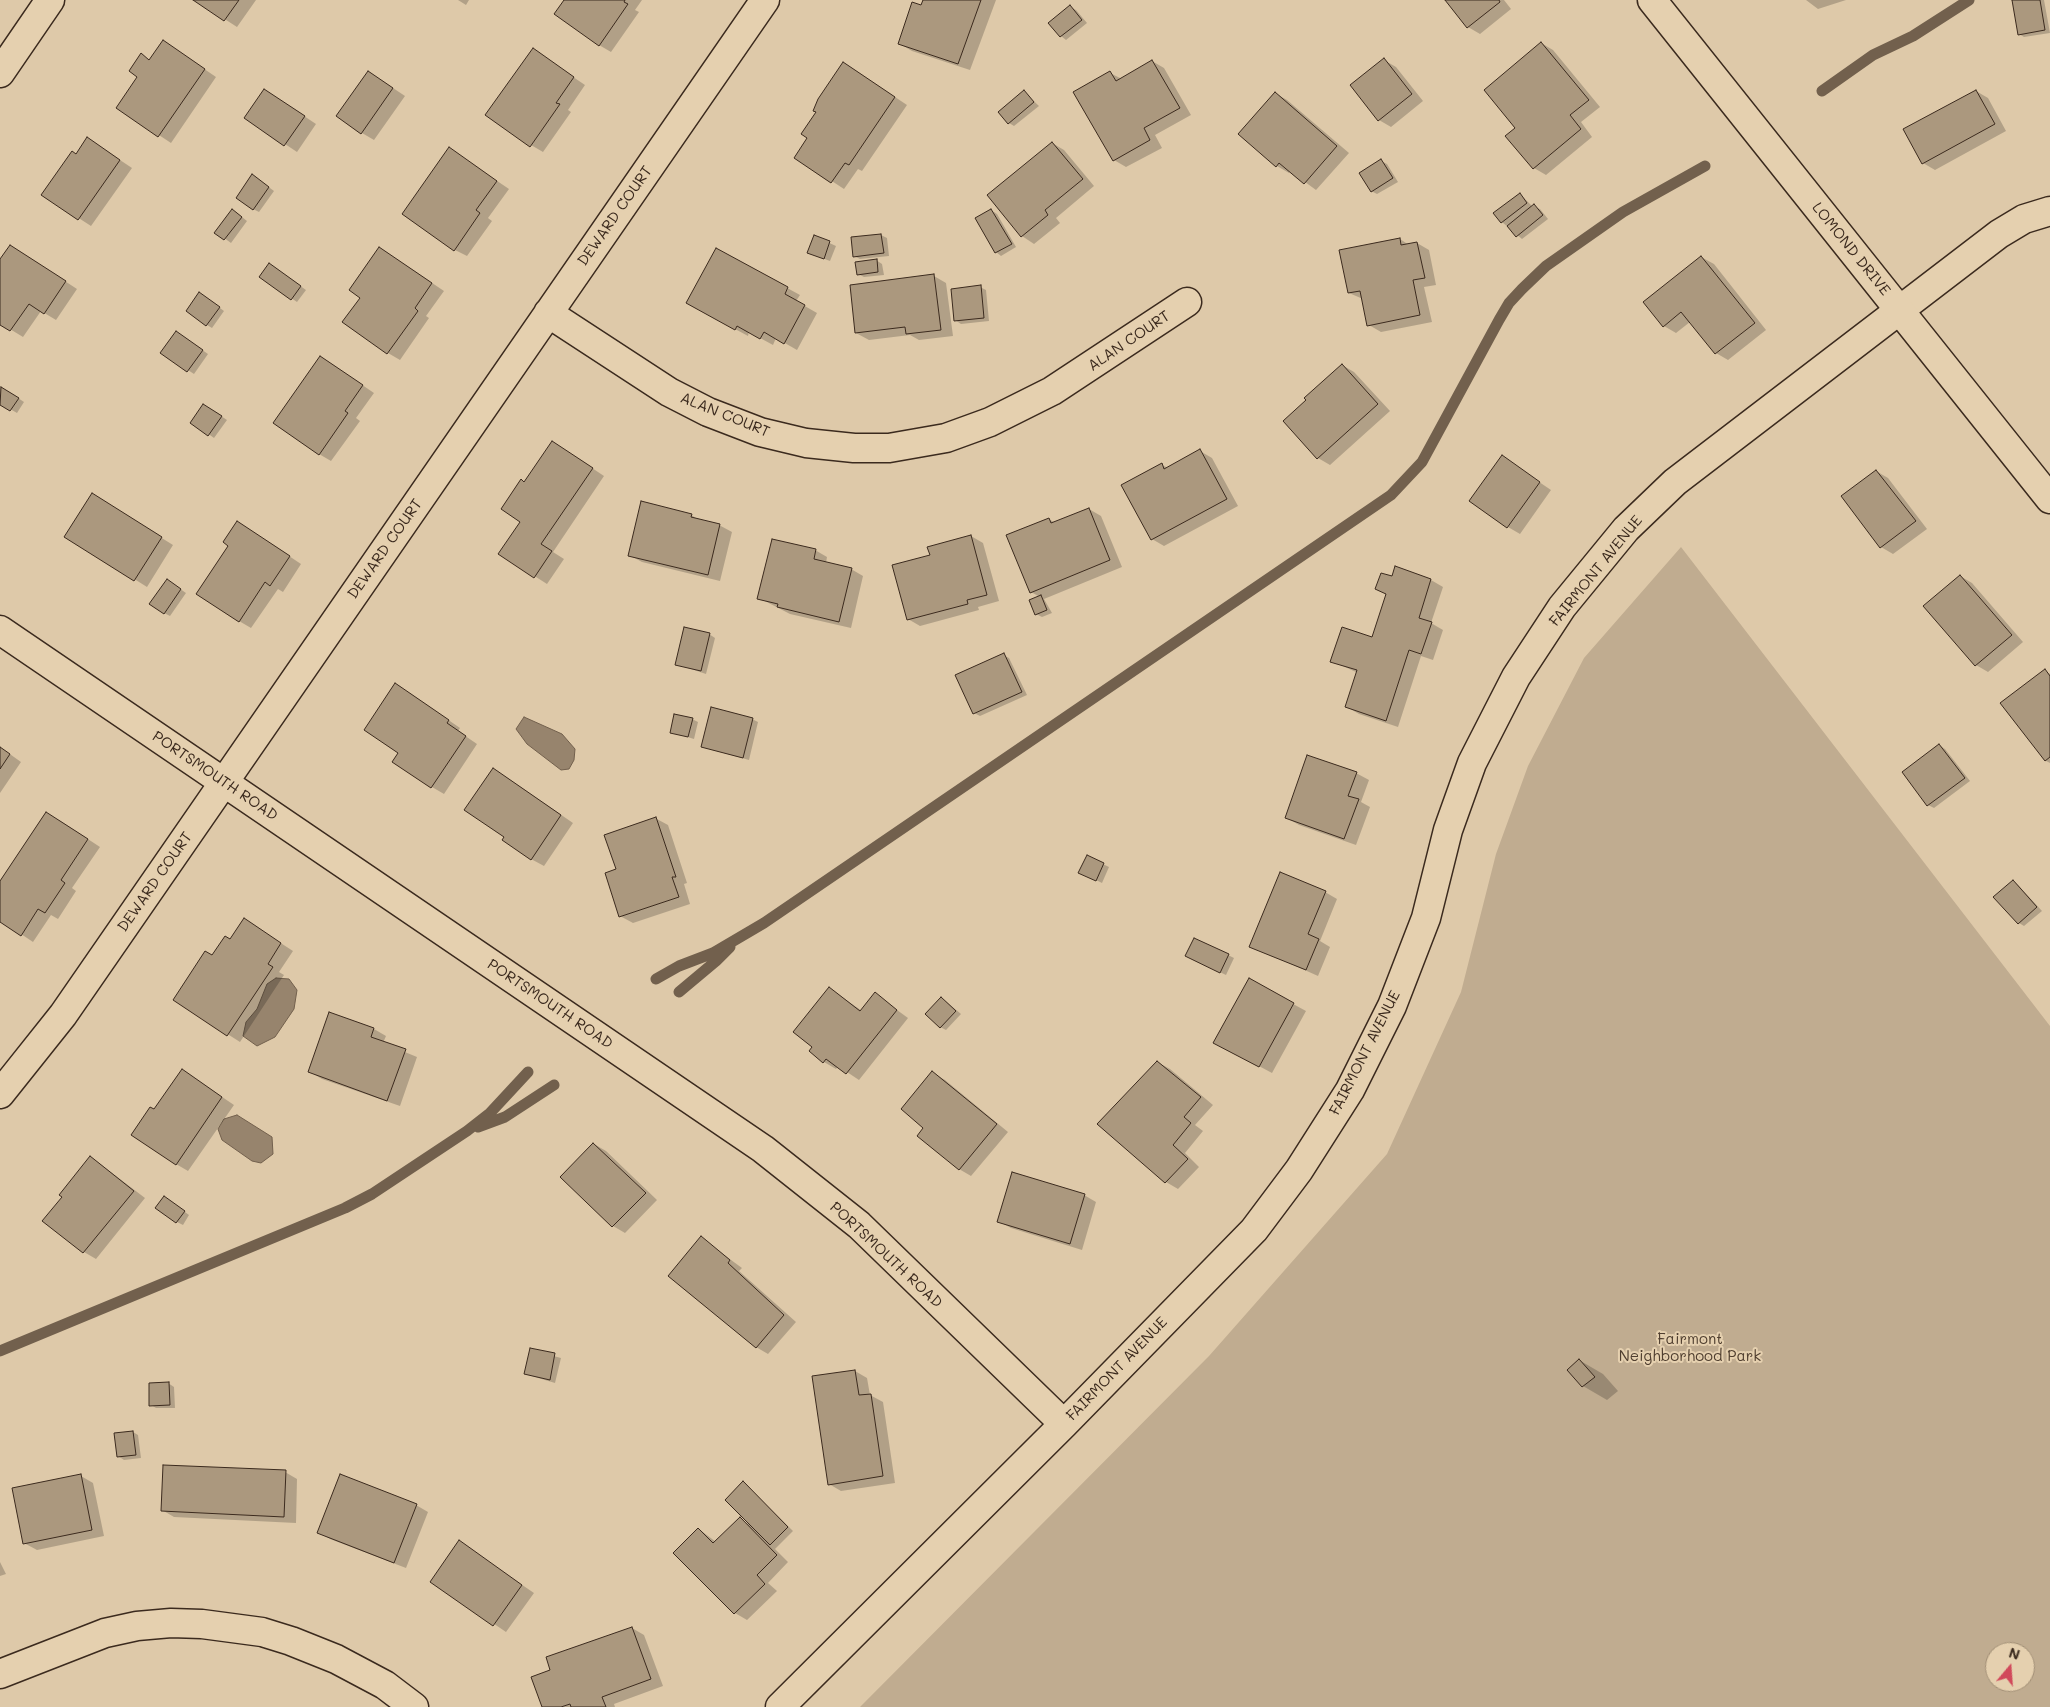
<!DOCTYPE html>
<html>
<head>
<meta charset="utf-8">
<style>
	body { margin:0 }
	#map { position:relative; width:2050px; height:1707px; overflow:hidden; background:#dec9a9; font-family:Mali,sans-serif }
	canvas { display:block }
	.north { position:absolute; left:1985px; top:1642px; width:50px; height:50px; box-sizing:border-box; background:#e5d0af; border:1px solid #a18e75; border-radius:50%; rotate:18deg; font-size:14px; font-weight:700; line-height:20px; text-align:center; color:#3b2a1e }
	.north::after { content:''; display:block; margin:auto; width:18px; height:22px; background:#d1495b; clip-path:polygon(50% 0,100% 100%,50% 72%,0 100%) }
</style>
</head>
<body>
<div id="map">
<canvas width="2050" height="1707"></canvas>
<div class="north">N</div>
</div>
<script>
const ctx = document.querySelector('canvas').getContext('2d');
ctx.lineJoin = 'round';
function fillPath(path, color) { ctx.fillStyle = color; ctx.fill(path, 'evenodd'); }
const shape = rows => new Path2D(rows.map(r => 'M' + r).join(''));
function strokePath(path, color, width, dash) { ctx.strokeStyle = color; ctx.lineWidth = width; ctx.lineCap = dash ? 'butt' : 'round'; ctx.setLineDash(dash || []); ctx.stroke(path); }
function write(font, color, halo, rows, align = 'center') {
  ctx.font = font + ' Mali,sans-serif'; ctx.lineWidth = 4; ctx.setLineDash([]); ctx.textBaseline = 'middle'; ctx.strokeStyle = halo; ctx.fillStyle = color; for (const [text, x, y, turn = 0] of rows) {
    ctx.save(); ctx.translate(x, y); ctx.rotate((+turn || 0) * Math.PI / 180); ctx.textAlign = isNaN(turn) ? turn : align; if (halo) ctx.strokeText(text, 0, 0); ctx.fillText(text, 0, 0); ctx.restore();
  }
}
const green = shape([
	[1681,547,2050,1026,2050,1707,860,1707,1209,1356,1387,1154,1461,992,1496,854,1528,766,1584,658],
	[1995,1652,2025,1652,2025,1682,1995,1682]
]);
const water = shape([
	[524,717,562,734,575,749,574,760,569,769,561,770,527,744,516,729,524,717],
	[276,978,289,979,297,990,294,1009,275,1037,257,1046,243,1036,246,1022,257,1009,267,984,276,978],
	[237,1115,272,1137,273,1154,261,1163,252,1161,222,1140,218,1129,224,1119,237,1115]
]);
const shadow = shape([
	[195,0,256,0,237,27],
	[458,0,469,0,466,5],
	[565,0,642,0,635,10,639,12,611,52,599,45],
	[924,0,996,0,970,70,912,51,900,44],
	[1447,0,1504,0,1511,9,1480,34,1468,27],
	[1806,0,1846,0,1818,9],
	[2013,0,2044,0,2050,33,2024,37,2019,34],
	[1070,7,1076,10,1087,23,1066,40,1061,36],
	[1541,43,1553,50,1600,107,1581,122,1592,137,1546,175,1534,168,1517,128],
	[175,49,216,77,171,143,118,108,139,76,141,55,150,60],
	[533,50,585,85,568,110,571,112,543,152,531,145],
	[1384,60,1396,67,1423,101,1391,127,1379,120],
	[1152,61,1164,68,1191,115,1155,135,1162,148,1126,167,1114,160,1110,73,1122,79],
	[856,71,907,105,862,171,858,169,844,189,795,157],
	[381,80,405,96,374,140,362,133],
	[1976,91,1988,98,2006,131,1935,170,1923,163],
	[1024,92,1039,106,1014,126,1009,123],
	[1275,93,1287,100,1349,153,1316,190,1290,171,1289,173,1277,166],
	[277,98,316,124,297,152,246,118],
	[1052,143,1064,150,1094,186,1056,218,1060,223,1034,244,1022,236,989,196],
	[99,146,132,168,91,226,43,195,77,155],
	[450,149,509,189,488,218,492,221,467,256,455,250],
	[1381,161,1387,164,1398,182,1377,194,1371,191],
	[258,179,274,191,259,212,253,209],
	[1520,194,1533,207,1540,209,1548,219,1522,239,1502,222],
	[991,210,997,214,1016,247,1001,256,996,252],
	[238,214,247,221,231,243,216,232],
	[881,235,887,238,889,256,860,259,854,256],
	[814,236,836,246,830,261,814,255],
	[1400,239,1409,245,1417,243,1429,250,1436,285,1424,287,1432,322,1381,332,1369,325,1363,299,1349,293],
	[380,248,444,291,426,316,429,318,400,360,388,353,361,298],
	[716,249,800,295,796,301,817,313,797,350,776,338,773,345,749,332,748,336,700,310],
	[22,253,77,289,56,320,41,311,23,337,0,323,0,262],
	[1701,257,1714,264,1766,330,1728,360,1716,353,1690,322,1676,333,1664,326],
	[876,260,882,264,884,275,864,277,858,274],
	[275,268,306,290,297,302,260,277],
	[934,276,946,283,953,336,919,340,910,335,869,340,856,333],
	[980,287,986,290,989,321,961,324,955,320],
	[205,297,224,311,212,328,207,325],
	[182,336,208,354,194,374,162,353],
	[321,357,374,393,356,418,360,421,331,461,319,454],
	[1342,365,1354,372,1390,411,1330,465,1318,458,1307,400],
	[0,386,24,402,17,413,0,403],
	[209,408,227,420,214,438,192,422],
	[565,450,604,476,553,552,564,559,547,584,500,554,522,522,525,483],
	[1200,451,1212,458,1238,506,1164,546,1152,539,1162,465,1168,468],
	[1502,457,1551,490,1520,534,1508,527],
	[1876,471,1888,478,1927,529,1893,554,1881,547],
	[104,502,173,545,147,587,66,536],
	[1089,509,1101,516,1122,567,1044,599,1052,613,1042,617,1036,614,1040,597,1031,592,1049,519,1055,523],
	[691,515,701,521,719,525,732,532,720,581,642,562,629,555],
	[250,530,301,564,283,592,278,589,251,628,239,621,229,545],
	[971,536,983,543,999,601,978,607,979,610,920,626,908,619,931,556],
	[815,550,827,557,826,563,851,569,863,576,851,628,790,614,759,598],
	[1396,568,1431,580,1443,587,1431,623,1443,630,1433,660,1421,656,1398,727,1359,714,1347,707,1358,673,1332,661,1373,638,1387,595,1376,589,1393,578],
	[1960,576,1972,583,2023,642,1988,672,1976,665],
	[173,584,186,593,170,616,164,613],
	[709,634,715,638,706,674,676,664],
	[1003,655,1009,658,1027,695,980,716,974,713],
	[2045,671,2050,674,2050,763,2046,761],
	[408,692,460,728,458,731,477,744,444,794,432,787,399,753],
	[692,719,698,722,694,739,671,732],
	[752,719,758,722,749,760,702,747],
	[1939,745,1945,749,1970,781,1934,808,1928,805],
	[0,747,21,762,0,793],
	[1356,773,1369,780,1361,802,1370,807,1356,845,1299,825,1287,818],
	[506,777,573,823,544,866,531,859,505,836],
	[655,818,668,825,687,883,684,884,690,904,633,923,620,916,618,870],
	[59,820,100,847,72,888,76,891,58,919,51,915,33,942,0,920,0,883],
	[1088,857,1109,867,1102,883,1086,875],
	[2013,881,2018,885,2042,911,2024,926,2019,923],
	[1325,892,1337,899,1320,941,1330,947,1318,976,1251,946],
	[256,927,293,951,279,972,284,975,240,1042,174,1000,212,956,230,941],
	[1228,955,1234,958,1226,975,1192,959],
	[1249,980,1306,1011,1272,1073,1227,1049],
	[829,988,862,1011,875,994,908,1018,859,1080,838,1066,836,1069,824,1062,810,1051,814,1046],
	[942,998,961,1014,946,1030,940,1027],
	[374,1029,386,1036,383,1043,417,1057,400,1106,322,1079,310,1072],
	[1157,1062,1170,1069,1213,1105,1195,1125,1203,1131,1185,1153,1199,1167,1178,1189,1166,1182,1099,1123],
	[933,1073,945,1080,1008,1132,971,1176,959,1169],
	[194,1078,234,1105,188,1171,176,1164],
	[594,1144,606,1151,657,1200,625,1233,613,1226,561,1177],
	[91,1157,145,1198,96,1259,84,1252,64,1197],
	[1084,1195,1096,1202,1082,1250,1011,1228,998,1221],
	[170,1201,189,1215,183,1225,177,1222],
	[701,1238,742,1268,739,1271,796,1322,768,1354,756,1347],
	[531,1350,561,1358,555,1383,525,1374],
	[1579,1360,1603,1374,1618,1391,1607,1400,1583,1386,1568,1370],
	[855,1371,867,1378,870,1395,883,1402,895,1483,841,1491,829,1484],
	[168,1383,174,1387,175,1408,156,1408,151,1405],
	[133,1432,138,1435,141,1458,124,1460,118,1456],
	[285,1472,297,1479,296,1523,174,1517,162,1510],
	[81,1476,93,1483,104,1536,37,1550,24,1543],
	[744,1483,793,1531,775,1549,788,1562,768,1583,777,1591,747,1620,735,1613,675,1553,699,1529,716,1542,740,1519,750,1525],
	[416,1505,428,1512,406,1568,330,1539,318,1532],
	[459,1542,534,1593,506,1632,431,1581],
	[0,1562,6,1574,0,1576],
	[632,1628,644,1635,663,1686,614,1704,615,1707,544,1707,552,1671]
]);
const stream = shape([
	[1822,91,1873,55,1913,36,1969,0],
	[656,979,679,966,713,953,764,923,1391,495,1422,462,1499,320,1509,303,1522,289,1546,266,1623,212,1705,166],
	[679,992,716,961,730,947],
	[478,1127,505,1117,554,1085],
	[0,1351,345,1208,372,1194,467,1131,490,1113,528,1072]
]);
const building = shape([
	[193,0,239,0,224,21,193,0],
	[564,0,625,0,624,2,628,4,599,46,554,14,564,0],
	[923,0,981,0,958,64,898,44,912,2,921,5,923,0],
	[1445,0,1499,0,1500,2,1467,28,1445,0],
	[2012,0,2040,0,2045,30,2018,35,2012,0],
	[1070,5,1082,20,1060,37,1048,23,1070,5],
	[163,40,205,69,158,137,116,108,137,77,129,71,141,53,149,60,163,40],
	[1541,42,1589,100,1570,115,1581,129,1533,169,1505,136,1515,128,1484,90,1541,42],
	[533,48,574,77,556,103,560,104,530,147,485,115,533,48],
	[1384,58,1412,94,1378,121,1350,85,1384,58],
	[1152,60,1180,108,1144,128,1150,140,1113,161,1073,92,1110,71,1116,81,1152,60],
	[843,62,895,97,849,165,845,163,831,183,794,158,807,138,801,134,816,112,813,111,818,99,843,62],
	[368,71,393,88,361,134,336,116,368,71],
	[264,89,305,116,284,146,244,118,264,89],
	[1024,90,1034,102,1008,124,998,112,1024,90],
	[1976,90,1995,124,1922,164,1903,129,1976,90],
	[1275,92,1337,146,1304,184,1279,163,1276,167,1238,134,1275,92],
	[87,137,120,160,78,220,41,195,72,151,76,154,87,137],
	[1052,142,1083,179,1045,210,1048,215,1021,237,987,195,1052,142],
	[449,147,497,181,476,210,480,213,454,251,402,214,449,147],
	[1381,159,1393,178,1371,192,1359,173,1381,159],
	[252,174,269,187,253,210,236,198,252,174],
	[1520,193,1527,203,1501,223,1493,213,1520,193],
	[1534,204,1543,215,1516,237,1507,226,1534,204],
	[232,209,242,217,224,240,214,233,232,209],
	[991,209,1012,244,995,253,975,218,991,209],
	[881,234,884,253,853,257,851,237,881,234],
	[814,235,830,241,824,259,807,253,814,235],
	[1400,238,1401,245,1417,242,1425,278,1413,280,1420,315,1367,326,1360,291,1348,293,1339,250,1400,238],
	[10,245,66,281,44,314,29,304,10,331,0,325,0,259,10,245],
	[379,247,432,283,415,308,418,311,387,354,342,322,360,298,349,290,379,247],
	[716,248,788,287,785,294,805,305,784,344,764,332,760,339,737,326,735,330,686,303,716,248],
	[1701,256,1755,323,1715,354,1681,312,1663,327,1643,302,1701,256],
	[877,259,878,272,857,275,855,262,877,259],
	[269,263,301,286,291,300,259,277,269,263],
	[934,274,941,330,906,334,905,327,855,333,850,285,934,274],
	[981,285,984,318,954,321,951,289,981,285],
	[199,292,220,307,206,326,186,311,199,292],
	[176,331,203,350,187,372,160,353,176,331],
	[320,356,363,385,345,411,348,413,319,455,273,423,320,356],
	[1342,364,1378,404,1317,459,1283,421,1306,400,1304,398,1342,364],
	[1,387,19,398,10,411,0,405,1,387],
	[203,404,222,416,208,436,190,423,203,404],
	[552,441,593,468,541,544,552,551,534,578,498,554,520,522,501,509,521,479,524,482,552,441],
	[1200,449,1227,499,1151,540,1121,485,1162,463,1164,469,1200,449],
	[1502,455,1540,482,1507,528,1469,501,1502,455],
	[1876,470,1916,521,1880,548,1841,496,1876,470],
	[92,493,162,537,134,581,64,537,92,493],
	[641,501,692,514,691,517,720,524,708,575,628,556,641,501],
	[1089,508,1110,560,1030,593,1006,535,1049,518,1051,523,1089,508],
	[237,521,290,556,270,586,265,582,239,622,196,594,228,546,223,542,237,521],
	[971,535,987,595,967,600,968,604,907,620,892,565,930,555,927,547,971,535],
	[772,539,816,549,814,559,852,568,839,622,777,607,778,604,757,599,772,539],
	[1395,566,1431,579,1419,618,1432,622,1421,654,1409,650,1386,721,1345,707,1357,670,1330,662,1342,627,1372,637,1386,594,1375,589,1381,573,1392,576,1395,566],
	[1960,575,2012,635,1975,666,1923,606,1960,575],
	[167,579,181,589,164,614,149,604,167,579],
	[1041,595,1047,610,1035,615,1029,600,1041,595],
	[684,627,710,633,701,671,675,665,684,627],
	[1004,653,1022,692,973,714,955,675,1004,653],
	[2045,669,2050,676,2050,757,2045,761,2000,703,2045,669],
	[395,683,449,720,447,723,466,736,431,788,392,762,398,753,364,730,395,683],
	[711,707,753,718,743,758,701,747,711,707],
	[674,714,693,718,688,737,670,733,674,714],
	[1939,744,1965,778,1927,806,1902,772,1939,744],
	[0,747,10,754,0,769,0,747],
	[1307,755,1357,772,1348,796,1359,799,1344,839,1285,818,1307,755],
	[493,768,561,815,531,860,502,840,504,837,464,810,493,768],
	[46,812,88,839,61,880,65,883,45,913,38,909,21,936,0,922,0,881,46,812],
	[656,817,676,877,672,877,679,897,619,917,605,873,616,869,604,835,656,817],
	[1087,855,1104,863,1096,881,1078,873,1087,855],
	[1280,872,1326,891,1308,934,1319,939,1306,970,1249,947,1280,872],
	[2013,880,2037,907,2018,924,1993,897,2013,880],
	[244,918,281,943,268,964,273,967,227,1036,173,1000,205,951,212,955,225,936,230,939,244,918],
	[1194,938,1229,954,1220,973,1185,956,1194,938],
	[1249,978,1294,1003,1259,1067,1213,1043,1249,978],
	[829,987,860,1011,875,992,897,1010,846,1074,826,1059,823,1063,809,1051,812,1047,793,1032,829,987],
	[941,997,956,1011,940,1028,925,1014,941,997],
	[329,1012,374,1028,371,1037,406,1049,387,1101,308,1072,329,1012],
	[1157,1061,1201,1097,1184,1117,1191,1123,1173,1145,1188,1159,1165,1183,1097,1124,1157,1061],
	[182,1069,222,1097,176,1165,131,1135,150,1107,154,1109,182,1069],
	[932,1071,997,1124,959,1170,917,1136,923,1128,901,1109,932,1071],
	[593,1143,646,1193,612,1227,560,1177,593,1143],
	[90,1156,134,1191,83,1253,42,1221,62,1197,59,1195,90,1156],
	[1012,1172,1085,1194,1070,1244,997,1222,1012,1172],
	[164,1196,185,1211,176,1223,155,1208,164,1196],
	[701,1236,730,1260,728,1263,784,1315,756,1348,668,1276,701,1236],
	[530,1348,555,1353,550,1380,524,1374,530,1348],
	[1579,1359,1595,1377,1582,1387,1567,1370,1579,1359],
	[855,1370,859,1395,871,1394,883,1476,828,1485,812,1376,855,1370],
	[169,1382,170,1405,149,1406,149,1383,169,1382],
	[133,1431,136,1455,117,1457,114,1433,133,1431],
	[163,1465,286,1470,284,1517,161,1511,163,1465],
	[81,1474,92,1530,23,1544,12,1488,81,1474],
	[340,1474,417,1504,394,1563,317,1533,340,1474],
	[743,1481,788,1527,770,1545,725,1500,743,1481],
	[740,1517,777,1555,757,1575,765,1584,734,1614,673,1553,698,1528,713,1543,740,1517],
	[459,1540,522,1585,493,1626,430,1582,459,1540],
	[632,1627,651,1679,602,1697,606,1707,571,1707,570,1704,561,1707,542,1707,531,1677,550,1670,546,1657,632,1627]
]);
const minor = shape([
	[0,73,50,0],
	[548,313,669,392,708,412,760,432,806,443,854,448,889,448,946,438,990,422,1052,391,1187,302],
	[0,630,763,1149,859,1225,1064,1424],
	[0,1094,63,1015,765,0],
	[0,1674,105,1633,137,1626,171,1623,202,1624,262,1632,291,1641,336,1659,385,1685,414,1707],
	[780,1707,1064,1424,1254,1230,1299,1170,1350,1090,1392,1006,1426,918,1448,830,1472,763,1516,677,1562,607,1626,529,1675,482,1999,234,2024,219,2050,211]
]);
const major = shape([
	[1652,0,2050,499]
]);
const streetNames = [
	["DEWARD COURT",615,216,-55],
	["LOMOND DRIVE",1851,249,51],
	["ALAN COURT",1129,341,-34],
	["ALAN COURT",725,415,22],
	["DEWARD COURT",385,549,-55],
	["FAIRMONT AVENUE",1596,571,-51],
	["PORTSMOUTH ROAD",215,776,34],
	["DEWARD COURT",155,882,-55],
	["PORTSMOUTH ROAD",550,1004,34],
	["FAIRMONT AVENUE",1365,1053,-63],
	["PORTSMOUTH ROAD",886,1255,43],
	["FAIRMONT AVENUE",1117,1369,-46]
];
const parkNames = [
	["Fairmont",1690,1339],
	["Neighborhood Park",1690,1356]
];
fillPath(green, '#c0ac90');
fillPath(water, '#97846d');
strokePath(water, '#72604d', 1);
fillPath(shadow, '#0003');
strokePath(stream, '#72604d', 11);
fillPath(building, '#ab987e');
strokePath(building, '#3b2a1e', 1);
strokePath(minor, '#3b2a1e', 31);
strokePath(major, '#3b2a1e', 31);
strokePath(minor, '#e5d0af', 28);
strokePath(major, '#e5d0af', 28);
write('15px', '#3b2a1e', '#e5d0af', streetNames);
write('15px', '#4f3e2f', '#e5d0af', parkNames);
</script>
</body>
</html>
